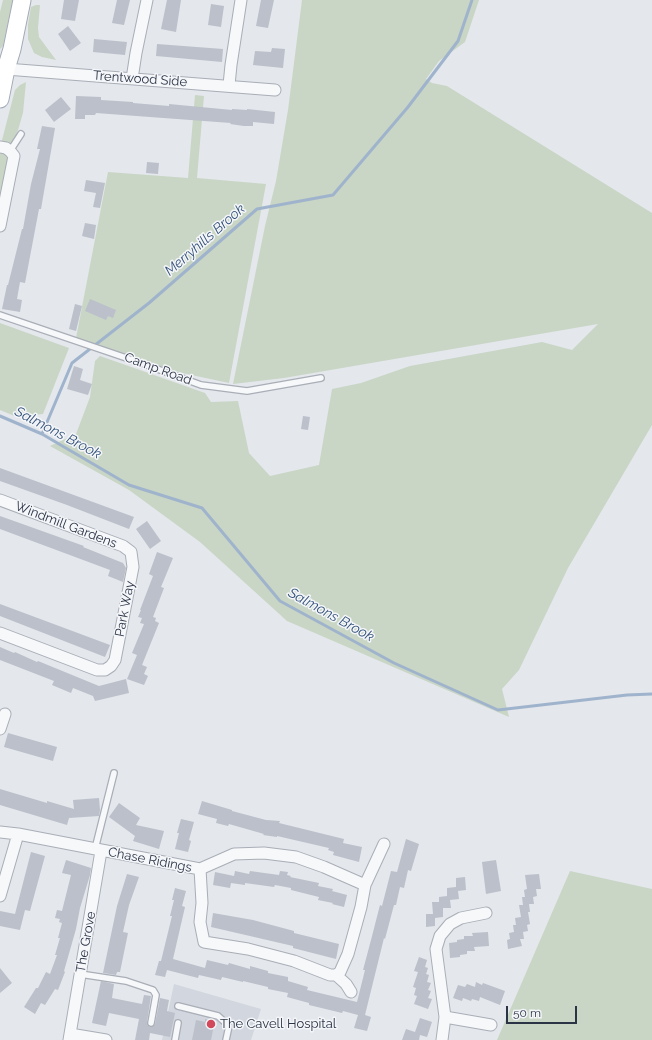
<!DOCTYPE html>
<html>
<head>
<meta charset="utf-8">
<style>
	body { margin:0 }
	#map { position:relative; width:652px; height:1040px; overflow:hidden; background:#e4e7ec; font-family:Raleway,sans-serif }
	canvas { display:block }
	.scale { position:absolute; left:506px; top:1006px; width:71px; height:18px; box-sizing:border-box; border:2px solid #2b3445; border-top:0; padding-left:5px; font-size:12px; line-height:14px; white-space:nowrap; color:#2b3445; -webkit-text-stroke:3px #f4f6f9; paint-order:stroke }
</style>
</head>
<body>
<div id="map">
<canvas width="652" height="1040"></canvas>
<div class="scale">50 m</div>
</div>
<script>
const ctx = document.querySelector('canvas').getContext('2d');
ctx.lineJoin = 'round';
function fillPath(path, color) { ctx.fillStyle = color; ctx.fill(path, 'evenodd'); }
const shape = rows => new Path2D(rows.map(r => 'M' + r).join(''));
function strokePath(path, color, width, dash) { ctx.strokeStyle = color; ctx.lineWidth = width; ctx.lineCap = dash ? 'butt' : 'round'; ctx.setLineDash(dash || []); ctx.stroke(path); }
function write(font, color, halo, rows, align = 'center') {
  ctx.font = font + ' Raleway,sans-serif'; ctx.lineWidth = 3; ctx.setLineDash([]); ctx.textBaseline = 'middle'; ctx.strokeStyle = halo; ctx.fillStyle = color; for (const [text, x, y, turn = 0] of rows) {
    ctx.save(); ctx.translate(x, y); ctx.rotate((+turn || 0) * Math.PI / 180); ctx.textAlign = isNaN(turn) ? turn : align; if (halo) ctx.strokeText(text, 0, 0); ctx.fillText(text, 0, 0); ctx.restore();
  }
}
const built = shape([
	[174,984,261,1009,251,1040,162,1040]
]);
const green = shape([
	[3,0,13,0,3,46,0,49,0,12],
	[302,0,479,0,465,42,439,61,426,79,432,83,447,86,652,213,652,425,568,568,519,670,502,689,509,717,287,621,200,542,129,490,50,446,76,434,90,397,95,361,100,356,205,393,211,402,238,401,249,453,270,476,319,465,332,389,361,383,410,366,542,342,572,350,598,324,284,378,233,384,265,226,276,181,288,110],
	[36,5,40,5,38,28,39,37,56,60,42,57,34,53,28,39,28,24,31,7],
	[26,82,23,113,18,130,14,141,9,146,1,144,15,90,20,85],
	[195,95,204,96,197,178,266,184,229,383,182,373,76,338,108,172,188,178],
	[1,150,9,155,0,214,0,155],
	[0,323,69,348,43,414,17,417,0,410],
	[570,871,652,889,652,1040,497,1040]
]);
const stream = shape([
	[0,416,42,434,129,485,202,508,280,601,394,663,498,710,627,695,652,694],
	[42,434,72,363,149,303,257,209,333,195,408,107,458,41,472,0]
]);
const building = shape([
	[64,0,79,0,75,21,61,19],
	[117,0,130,0,124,25,112,23],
	[167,0,181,0,176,32,161,29],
	[261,0,274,0,268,28,256,26],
	[211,4,224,6,221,27,208,25],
	[68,26,81,43,70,51,58,34],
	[94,39,127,42,125,55,93,52],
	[157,44,223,49,222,62,156,56],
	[272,48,285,49,283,68,253,65,255,51,271,52],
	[76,96,101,97,101,100,133,102,133,103,169,106,169,104,232,110,232,109,247,110,247,109,275,112,274,124,253,122,253,126,244,126,230,124,231,123,96,113,95,115,85,115,85,119,75,119],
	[61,97,71,109,54,122,45,110],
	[42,126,55,128,41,209,39,209,25,283,20,282,17,299,22,300,20,312,2,309,7,285,8,285,22,229,23,229,31,184,40,149,37,149],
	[147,162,159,163,158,174,146,173],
	[86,180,105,183,100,208,93,207,96,193,84,191],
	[85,223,96,225,94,239,82,236],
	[90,299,116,310,113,318,108,316,106,320,85,311],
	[75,304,82,306,76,331,69,329],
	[74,366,83,369,80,380,92,384,88,395,67,389],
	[303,416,310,417,308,430,301,429],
	[0,468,134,517,129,529,67,505,0,481],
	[0,516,84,546,83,547,123,563,126,568,123,582,108,576,110,570,0,529],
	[147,521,161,541,150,549,136,529],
	[157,552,173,558,161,587,164,588,153,617,156,618,155,621,159,623,142,665,147,667,144,674,148,676,144,685,127,679,137,655,132,653,144,624,140,623,142,618,138,617,141,610,140,610,153,576,149,574],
	[0,604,110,645,105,657,0,616],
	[0,647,14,653,15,652,37,662,38,661,99,686,126,679,129,693,95,701,93,696,73,688,71,693,52,685,54,681,0,660],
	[8,733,57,747,53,761,4,747],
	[0,789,47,803,47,801,74,809,73,800,99,798,100,810,99,816,69,818,67,825,0,805],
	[202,801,232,810,232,811,266,820,280,821,279,823,344,839,343,843,362,847,359,862,333,855,334,852,328,850,329,848,277,836,277,837,263,835,264,834,229,824,228,826,216,823,217,819,198,814],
	[119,803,140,818,136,825,164,831,159,849,133,841,135,836,109,817],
	[181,819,194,822,189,840,191,841,188,852,175,849,179,833,177,833],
	[406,839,419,844,411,871,408,870,404,888,400,887,396,905,394,905,385,939,384,938,365,1015,371,1017,367,1031,354,1028,358,1015,343,1011,342,1013,309,1005,309,1003,287,997,288,993,268,989,268,987,243,981,243,982,222,977,221,980,199,975,198,978,167,970,165,977,155,975,159,961,161,961,172,916,170,916,174,900,172,900,175,888,186,891,182,906,185,907,173,959,205,968,207,960,228,965,229,963,250,969,250,966,268,971,268,973,288,977,288,981,308,987,307,990,357,1002,365,970,363,970,371,940,380,905,382,906,391,871,397,872],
	[31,852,45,856,30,911,25,910,20,930,0,926,0,911,15,914],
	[66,860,91,868,90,875,80,908,76,929,64,971,65,972,58,990,55,989,45,1005,41,1003,35,1014,24,1007,36,988,38,988,46,972,50,974,57,955,55,955,60,938,58,938,62,923,59,922,60,919,55,918,57,910,62,911,71,875,62,873],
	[496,860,501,891,486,894,482,862],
	[235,871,249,874,250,871,279,875,280,871,288,872,287,875,291,876,290,877,319,883,318,886,333,889,332,891,347,895,344,907,332,904,333,903,318,900,319,897,291,890,291,888,275,885,274,887,245,883,245,885,231,883,230,888,213,885,215,872,234,876],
	[127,874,139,877,129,905,123,932,128,933,120,972,117,972,116,975,103,973,117,906],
	[539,874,541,889,536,889,537,896,533,897,534,904,529,904,530,912,528,912,530,924,527,925,528,931,523,932,524,939,520,939,522,946,508,949,507,940,510,939,509,933,514,932,513,925,516,925,515,918,521,917,519,905,523,905,522,897,525,897,524,890,527,889,525,875],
	[465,877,466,890,458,891,459,899,450,900,451,908,443,908,443,917,435,918,435,926,426,927,426,914,433,914,432,902,439,902,439,897,447,896,447,888,456,887,456,878],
	[213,913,253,920,294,931,294,933,339,944,336,959,293,948,293,946,211,927],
	[488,932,489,946,474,947,475,951,467,951,467,954,460,955,460,957,450,958,449,943,457,942,457,940,464,939,464,936,473,936,472,933],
	[419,957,427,960,425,967,428,968,426,974,429,975,427,982,431,983,428,990,431,991,428,998,432,999,428,1009,414,1004,417,996,414,995,416,988,413,987,418,972,414,971],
	[0,968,12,983,0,993],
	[101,981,114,984,112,998,142,1004,144,995,151,996,147,1022,147,1025,150,1027,153,1027,155,1024,160,998,169,1000,167,1011,175,1013,170,1037,150,1033,149,1040,135,1040,139,1019,109,1013,106,1026,92,1023],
	[476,982,482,985,483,983,505,991,500,1005,480,997,479,1001,472,999,471,1001,463,998,462,1001,453,998,458,985,465,987,467,984,475,987],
	[420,1018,432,1022,427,1037,420,1035,419,1040,402,1040,406,1029,415,1032],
	[205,1019,212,1021,212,1024,214,1025,211,1040,192,1040,196,1020,205,1022]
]);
const lane = shape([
	[10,151,21,134],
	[0,315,141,363,201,385,247,391,321,378],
	[95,849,114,773],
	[80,974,126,981,153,990,156,995,151,1023],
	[178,1006,218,1016,229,1026,226,1040],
	[175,1040,178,1023]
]);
const street = shape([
	[6,69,275,90],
	[132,79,136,53,147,0],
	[229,85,231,65,241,0],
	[0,147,6,148,10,151,14,156,0,226],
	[0,500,123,546,131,552,133,567,115,660,111,666,105,670,97,670,0,633],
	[0,729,5,714],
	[0,832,18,834,200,869,234,854,264,853,296,857,324,867,365,885],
	[200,869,202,903,200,922,204,942,248,949,294,961,330,975,336,975,340,972,348,954,361,907,365,885,384,844],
	[0,896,18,834],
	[336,975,346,984,351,992],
	[445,1017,491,1025],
	[70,1034,106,1040],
	[69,1040,101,851],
	[442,1040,445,1017,436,949,440,936,450,924,461,918,486,913]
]);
const primary = shape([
	[0,99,6,69,12,49,22,0]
]);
const markers = [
	[211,1024,5,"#d1495b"]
];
const streetNames = [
	["Trentwood Side",140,79,4],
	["Camp Road",158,369,20],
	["Windmill Gardens",66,525,21],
	["Park Way",125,609,-79],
	["Chase Ridings",150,860,11],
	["The Grove",86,942,-80]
];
const poiNames = [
	["The Cavell Hospital",220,1024]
];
const waterNames = [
	["Merryhills Brook",205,240,-41],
	["Salmons Brook",58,433,28],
	["Salmons Brook",331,615,29]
];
fillPath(built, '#d2d6de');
fillPath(green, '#c9d6c5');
strokePath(stream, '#9fb4cc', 3);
fillPath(building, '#bbc0ca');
strokePath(lane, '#a9aeb7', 8);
strokePath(street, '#a9aeb7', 13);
strokePath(primary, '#a3abb8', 19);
strokePath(lane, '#f7f8fa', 5.5);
strokePath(street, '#f7f8fa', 11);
strokePath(primary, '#fff', 17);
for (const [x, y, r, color] of markers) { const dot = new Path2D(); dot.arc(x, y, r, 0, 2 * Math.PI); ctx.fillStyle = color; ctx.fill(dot); strokePath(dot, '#f4f6f9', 1.5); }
write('13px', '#2b3445', '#f4f6f9', streetNames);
write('13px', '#2b3445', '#f4f6f9', poiNames, 'left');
write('italic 14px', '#34527a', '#f4f6f9', waterNames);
</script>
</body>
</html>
